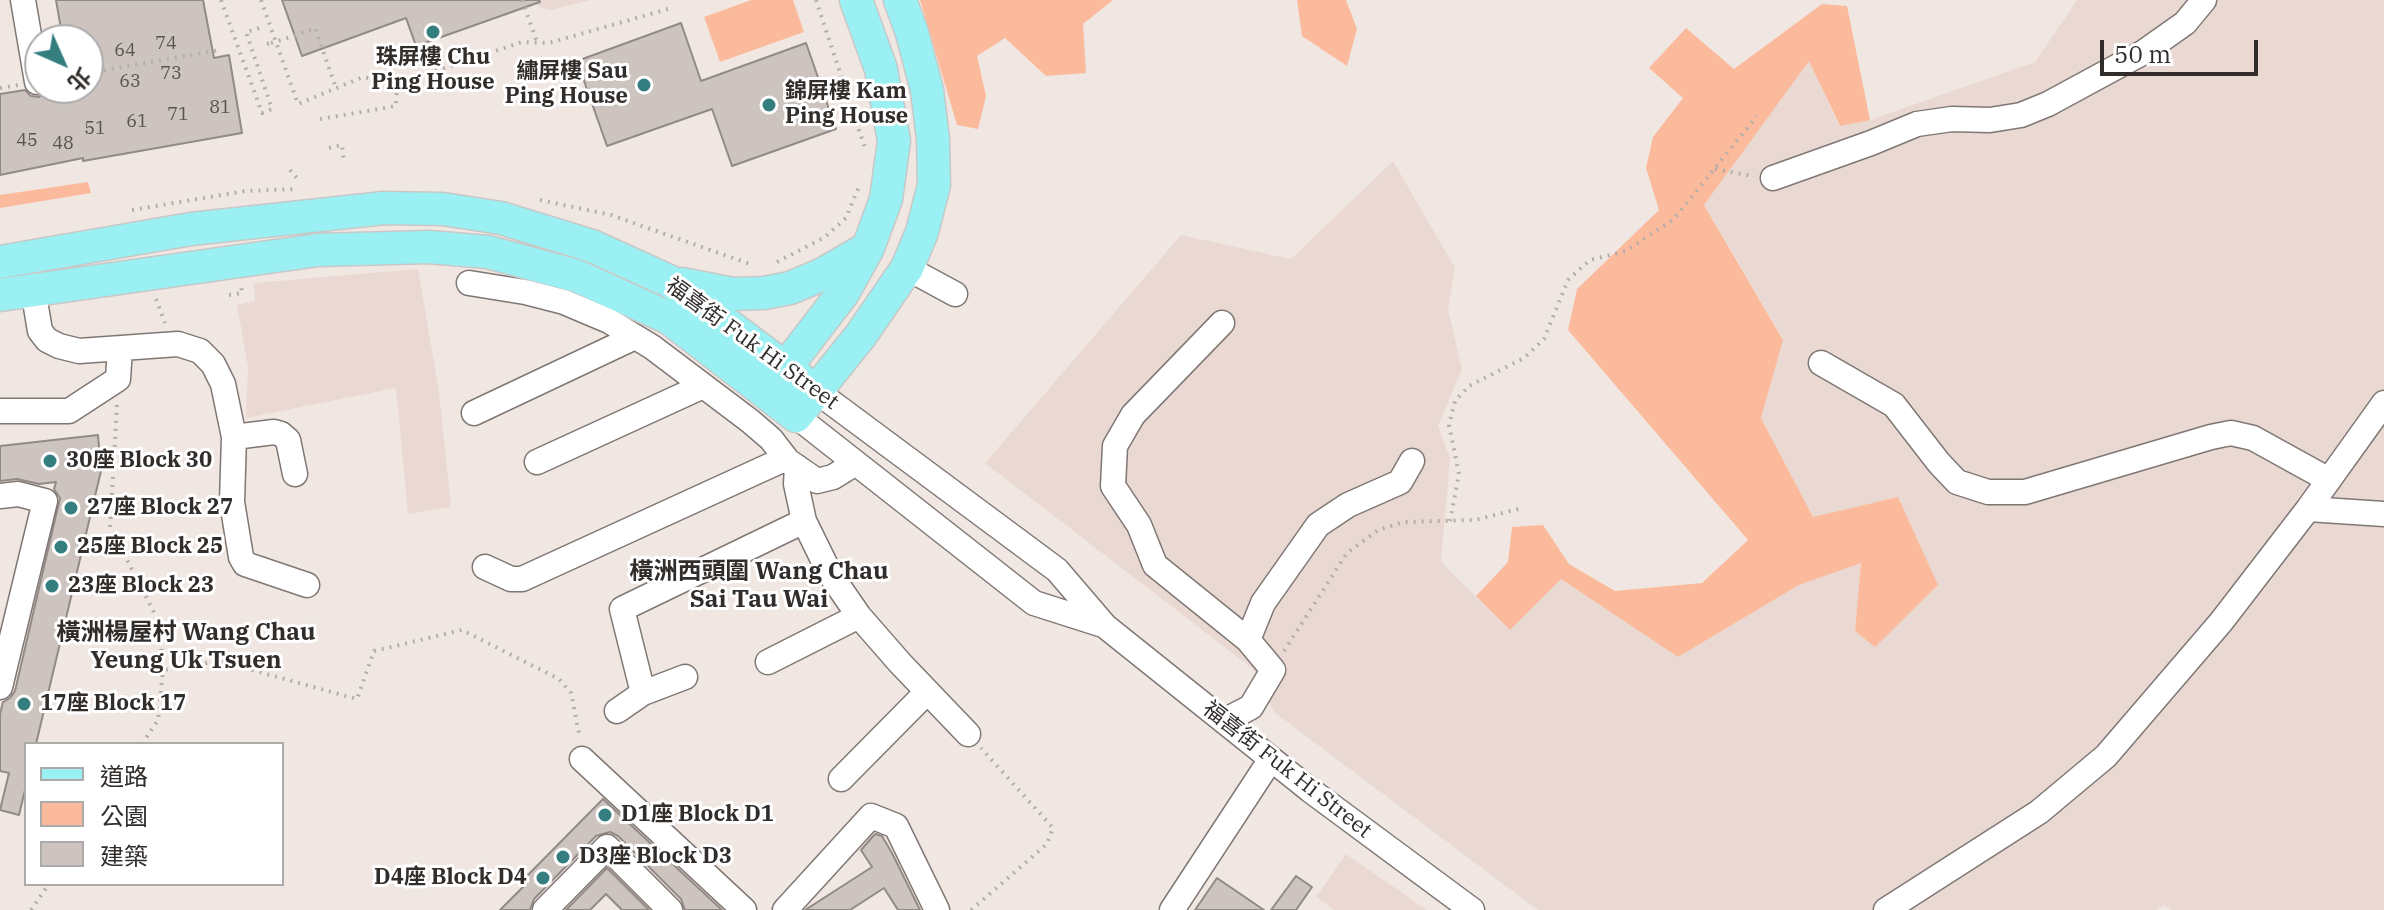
<!DOCTYPE html>
<html>
<head>
<meta charset="utf-8">
<style>
	body { margin:0 }
	#map { position:relative; width:2384px; height:910px; overflow:hidden; background:#f1e7e2; font-family:"IBM Plex Serif","Noto Sans TC",serif }
	canvas { display:block }
	.legend { position:absolute; left:24px; top:742px; width:260px; height:144px; box-sizing:border-box; background:#fff; border:2px solid #adabaa; margin:0; padding:10px 14px; list-style:none; font-size:24px; color:#312d2b }
	.legend li { display:flex; align-items:center; gap:16px; height:40px }
	.legend b { width:40px; border:2px solid #adabaa }
	.north { position:absolute; left:24px; top:24px; width:80px; height:80px; box-sizing:border-box; background:#fff; border:2px solid #adabaa; border-radius:50%; rotate:135deg; font-size:22px; font-weight:700; line-height:32px; text-align:center; color:#312d2b }
	.north::after { content:''; display:block; margin:auto; width:28px; height:36px; background:#357e80; clip-path:polygon(50% 0,100% 100%,50% 72%,0 100%) }
	.scale { position:absolute; left:2100px; top:40px; width:158px; height:36px; box-sizing:border-box; border:4px solid #312d2b; border-top:0; padding-left:10px; font-size:24px; line-height:28px; white-space:nowrap; color:#312d2b; -webkit-text-stroke:6px #fff; paint-order:stroke }
</style>
</head>
<body>
<div id="map">
<canvas width="2384" height="910"></canvas>
<ul class="legend">
<li><b style="height:10px;background:#9af0f2"></b>道路</li>
<li><b style="height:22px;background:#fbba9c"></b>公園</li>
<li><b style="height:22px;background:#cdc3bf"></b>建築</li>
</ul>
<div class="north">北</div>
<div class="scale">50 m</div>
</div>
<script>
const ctx = document.querySelector('canvas').getContext('2d');
ctx.lineJoin = 'round';
function fillPath(path, color) { ctx.fillStyle = color; ctx.fill(path, 'evenodd'); }
const shape = rows => new Path2D(rows.map(r => 'M' + r).join(''));
function strokePath(path, color, width, dash) { ctx.strokeStyle = color; ctx.lineWidth = width; ctx.lineCap = dash ? 'butt' : 'round'; ctx.setLineDash(dash || []); ctx.stroke(path); }
function write(font, color, halo, rows, align = 'center') {
  ctx.font = font + ' "IBM Plex Serif","Noto Sans TC",serif'; ctx.lineWidth = 6; ctx.setLineDash([]); ctx.textBaseline = 'middle'; ctx.strokeStyle = halo; ctx.fillStyle = color; for (const [text, x, y, turn = 0] of rows) {
    ctx.save(); ctx.translate(x, y); ctx.rotate((+turn || 0) * Math.PI / 180); ctx.textAlign = isNaN(turn) ? turn : align; if (halo) ctx.strokeText(text, 0, 0); ctx.fillText(text, 0, 0); ctx.restore();
  }
}
const built = shape([
	[533,0,590,0,551,10,541,8],
	[2077,0,2384,0,2384,910,2172,910,2164,905,2156,910,1538,910,1274,712,1253,669,985,463,1181,235,1291,259,1393,161,1455,268,1448,310,1462,369,1438,426,1450,458,1441,562,1510,630,1561,579,1678,657,1799,585,1861,562,1855,631,1898,497,1813,518,1761,418,1783,339,1704,204,1809,60,1839,126,1870,120,2035,62],
	[418,269,439,392,451,507,408,514,396,388,246,418,248,367,237,305,255,301,254,283],
	[1346,854,1427,910,1334,910,1316,897]
]);
const green = shape([
	[751,0,793,0,804,32,720,62,704,17],
	[920,0,1113,0,1083,24,1086,73,1046,76,1005,38,977,56,986,96,978,129,957,125],
	[1297,0,1346,0,1357,29,1347,66,1302,36],
	[1822,4,1847,6,1870,120,1840,126,1809,61,1704,205,1783,340,1761,418,1813,517,1898,497,1938,585,1875,647,1855,631,1861,563,1799,585,1678,657,1561,579,1510,630,1476,596,1508,562,1512,527,1543,525,1569,564,1615,591,1702,583,1748,540,1568,330,1577,289,1659,210,1646,168,1653,137,1683,98,1649,68,1686,28,1734,69],
	[88,182,91,193,0,208,0,195]
]);
const building = shape([
	[56,0,203,0,214,58,229,55,242,133,83,161,83,158,0,175,0,94,25,90,31,96,39,97,51,88,88,88,88,40,63,40,56,0],
	[282,0,539,0,540,2,416,46,406,18,302,56,282,0],
	[681,23,701,81,806,43,836,129,732,166,712,109,607,146,577,61,681,23],
	[98,435,101,471,36,744,26,744,26,786,19,815,0,810,9,773,0,771,0,714,3,702,10,698,15,691,60,498,54,489,56,482,39,484,17,479,0,481,0,446,98,435],
	[603,799,722,910,685,910,681,899,618,836,610,832,596,836,534,899,530,910,500,910,527,883,523,880,603,799],
	[875,834,882,836,892,853,920,910,898,910,884,888,850,910,805,910,872,867,861,850,875,834],
	[607,868,649,910,622,910,606,894,590,910,566,910,607,868],
	[1296,876,1312,887,1296,910,1271,910,1296,876],
	[1217,878,1264,910,1195,910,1217,878]
]);
const path = shape([
	[221,0,262,113,272,109,246,32,260,28],
	[261,0,298,104,363,77,397,84,522,42,549,43,668,9,670,13],
	[522,0,537,42],
	[816,0,865,148],
	[294,36,315,28,336,88],
	[267,44,271,43],
	[88,73,220,50],
	[0,88,18,85],
	[320,119,396,106,397,84],
	[329,148,342,145,344,163],
	[1715,169,1752,176],
	[290,170,297,178],
	[540,200,611,215,753,265],
	[132,210,245,191,297,189],
	[777,262,825,237,846,218,860,184],
	[229,295,242,293,241,284],
	[156,299,165,323],
	[117,405,110,527,159,622,163,670,219,661,357,699,374,651,462,630,559,679,571,693,580,738],
	[1450,521,1459,474,1449,425,1455,401,1469,386,1524,358,1544,339,1568,280,1590,260,1626,251,1674,219,1757,116],
	[1284,651,1347,553,1378,530,1404,522,1475,520,1522,508],
	[142,744,158,720,163,670],
	[31,910,49,884],
	[971,910,1047,844,1053,828,981,748]
]);
const minor = shape([
	[23,0,37,82],
	[1773,178,1871,143,1917,124,1952,119,1990,120,2021,115,2048,104,2144,52,2185,23,2204,0],
	[907,268,955,294],
	[469,283,525,292,564,302,609,321,652,347,750,421,771,439,788,461,817,481,833,477,854,464],
	[33,289,40,331,47,340,59,346,79,351,178,344,200,351,213,364,223,384,234,437,232,502,241,557,245,564,307,585],
	[1222,323,1133,415,1115,446,1113,486,1139,525,1155,565,1248,640,1273,670,1251,707,1224,721],
	[1821,363,1894,405,1939,463,1957,482,1988,492,2025,492,2211,437,2231,433,2253,438,2329,480],
	[816,391,1057,570,1105,626,1310,790,1472,910],
	[0,411,69,411,118,379,120,348],
	[474,413,635,337],
	[796,416,1034,603,1103,625],
	[234,437,274,432,281,434,288,440,295,474],
	[537,462,703,386],
	[797,467,796,484,804,521,830,574,859,616,900,663,968,734],
	[0,496,18,494,45,501,0,687],
	[2308,509,2384,514],
	[485,567,511,579,522,579,780,461,788,461],
	[1248,640,1263,603,1318,525,1348,505,1400,482,1412,461],
	[768,662,859,616],
	[643,693,622,609,804,521],
	[617,711,643,693,685,677],
	[582,759,744,910],
	[841,779,927,692],
	[545,910,607,847,670,910],
	[785,910,871,816,896,826,937,910],
	[1172,910,1271,759],
	[1886,910,2039,812,2106,756,2221,622,2308,509,2384,403]
]);
const major = shape([
	[0,262,191,229,384,208,443,209,501,218,592,246,671,282,816,391],
	[682,284,733,294,764,293,790,288,821,275,868,248],
	[0,295,318,250,429,247,488,252,577,276,669,318,796,416,861,335,907,268,922,232,934,185,933,139,927,90,912,33,900,0],
	[773,384,843,293,868,248,886,199,894,141,881,69,856,0]
]);
const pathBridge = shape([
	[271,43,294,36]
]);
const markers = [
	[433,32,8,"#357e80"],
	[644,85,8,"#357e80"],
	[769,105,8,"#357e80"],
	[50,461,8,"#357e80"],
	[71,508,8,"#357e80"],
	[61,547,8,"#357e80"],
	[52,586,8,"#357e80"],
	[24,704,8,"#357e80"],
	[605,815,8,"#357e80"],
	[563,857,8,"#357e80"],
	[543,878,8,"#357e80"]
];
const numberNames = [
	["74",166,44],
	["64",125,51],
	["73",171,74],
	["63",130,82],
	["81",220,108],
	["71",178,115],
	["61",137,122],
	["51",95,129],
	["45",27,141],
	["48",63,144]
];
const poiNames = [
	["珠屏樓 Chu",433,58,"center"],
	["Ping House",433,83,"center"],
	["繡屏樓 Sau",628,72,"right"],
	["Ping House",628,97,"right"],
	["錦屏樓 Kam",785,92],
	["Ping House",785,117],
	["30座 Block 30",66,461],
	["27座 Block 27",87,508],
	["25座 Block 25",77,547],
	["23座 Block 23",68,586],
	["17座 Block 17",40,704],
	["D1座 Block D1",621,815],
	["D3座 Block D3",579,857],
	["D4座 Block D4",527,878,"right"]
];
const streetNames = [
	["福喜街 Fuk Hi Street",752,344,36],
	["福喜街 Fuk Hi Street",1287,770,38]
];
const neighbourhoodNames = [
	["橫洲西頭圍 Wang Chau",759,572],
	["Sai Tau Wai",759,600],
	["橫洲楊屋村 Wang Chau",186,633],
	["Yeung Uk Tsuen",186,661]
];
fillPath(built, '#ead9d2');
fillPath(green, '#fbba9c');
fillPath(building, '#cdc3bf');
strokePath(building, '#928a86', 2);
strokePath(minor, '#7f7773', 27);
strokePath(major, '#c9c8c8', 35);
strokePath(path, '#b5ada9', 4, [2, 6]);
strokePath(minor, '#fff', 24);
strokePath(major, '#9af0f2', 32);
strokePath(pathBridge, '#b5ada9', 4, [2, 6]);
for (const [x, y, r, color] of markers) { const dot = new Path2D(); dot.arc(x, y, r, 0, 2 * Math.PI); ctx.fillStyle = color; ctx.fill(dot); strokePath(dot, '#fff', 3); }
write('18px', '#585250', null, numberNames);
write('bold 22px', '#312d2b', '#fff', poiNames, 'left');
write('22px', '#312d2b', '#fff', streetNames);
write('bold 24px', '#312d2b', '#fff', neighbourhoodNames);
</script>
</body>
</html>
